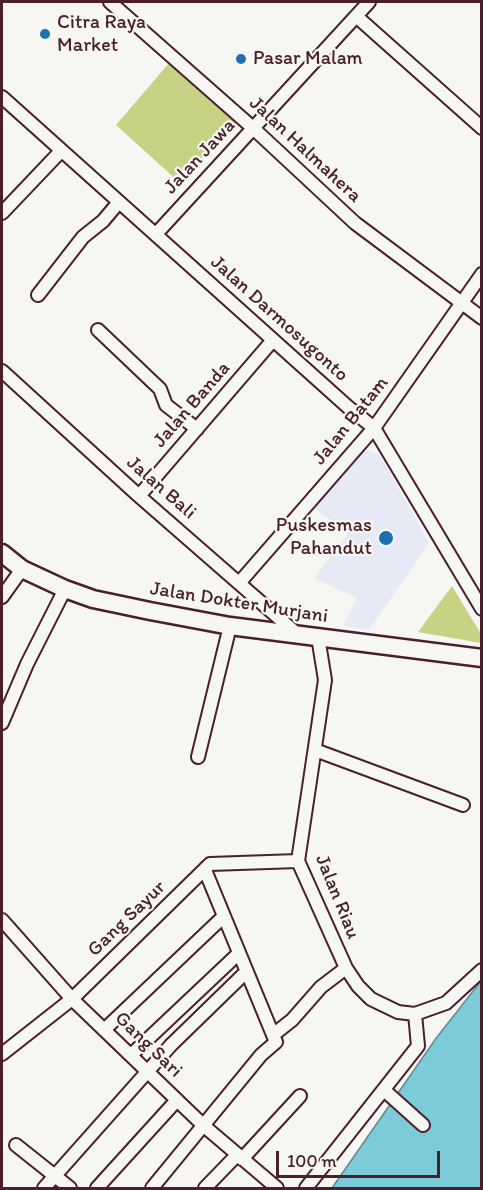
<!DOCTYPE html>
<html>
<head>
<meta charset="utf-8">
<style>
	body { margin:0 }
	#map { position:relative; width:483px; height:1190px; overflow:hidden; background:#f6f6f2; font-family:Itim,sans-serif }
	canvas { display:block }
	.frame { position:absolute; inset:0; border:3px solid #4a1f2b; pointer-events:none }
	.scale { position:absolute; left:276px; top:1151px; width:164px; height:27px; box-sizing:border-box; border:3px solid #4a1f2b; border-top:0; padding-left:8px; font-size:18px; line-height:21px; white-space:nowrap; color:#4a1f2b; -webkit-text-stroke:4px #f6f6f2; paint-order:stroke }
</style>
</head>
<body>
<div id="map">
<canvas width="483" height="1190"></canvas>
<div class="frame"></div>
<div class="scale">100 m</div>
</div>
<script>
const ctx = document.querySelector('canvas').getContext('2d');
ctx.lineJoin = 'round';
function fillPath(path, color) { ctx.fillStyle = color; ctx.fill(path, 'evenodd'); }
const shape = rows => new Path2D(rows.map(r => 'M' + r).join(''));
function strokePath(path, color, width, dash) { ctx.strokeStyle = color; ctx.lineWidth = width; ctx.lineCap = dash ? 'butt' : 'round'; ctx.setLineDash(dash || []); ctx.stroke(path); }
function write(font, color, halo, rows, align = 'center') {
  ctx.font = font + ' Itim,sans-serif'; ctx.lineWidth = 4.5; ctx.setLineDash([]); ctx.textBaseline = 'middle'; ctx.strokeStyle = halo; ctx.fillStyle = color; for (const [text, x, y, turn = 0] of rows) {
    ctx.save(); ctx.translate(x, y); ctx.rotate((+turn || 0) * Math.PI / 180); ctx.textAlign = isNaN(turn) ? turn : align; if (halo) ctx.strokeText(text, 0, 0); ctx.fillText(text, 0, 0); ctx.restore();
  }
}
const built = shape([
	[364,449,379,454,429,543,369,630,343,626,357,598,314,578,348,534,311,505]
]);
const green = shape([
	[170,62,236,122,180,183,116,125],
	[452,586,481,634,481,643,418,632]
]);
const water = shape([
	[481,981,481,1188,332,1188,437,1037,481,981]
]);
const street = shape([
	[110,2,253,128,355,223,482,318],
	[356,16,482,128],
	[2,97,348,407,374,428,482,609],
	[2,213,61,151],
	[156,234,369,2],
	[38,295,83,237,103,221,119,202],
	[98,330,160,389,166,405,197,429],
	[2,371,139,496,296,633],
	[139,496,273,340],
	[240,582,374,428,482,274],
	[2,597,22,569],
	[318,637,325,680,298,861,346,968,358,986,371,999,398,1012,415,1014,446,1003,482,970],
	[2,723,27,664,65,589],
	[315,750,463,805],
	[198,757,230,626],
	[205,870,273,1035,292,1020,321,987,346,968],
	[2,920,72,999,204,1126,277,1188],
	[104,1030,223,917],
	[2,1054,72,999,210,864,298,861],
	[131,1055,238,954],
	[384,1090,423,1125],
	[16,1145,70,1188],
	[242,1159,300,1096],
	[44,1188,171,1045,245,973],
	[97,1188,177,1100],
	[152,1188,261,1055,276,1042,273,1035],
	[205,1188,237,1155],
	[306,1188,418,1046,415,1014]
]);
const secondary = shape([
	[2,553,22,569,65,589,93,599,150,611,230,626,482,658]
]);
const markers = [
	[45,34,6,"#1f6fb2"],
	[241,59,6,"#1f6fb2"],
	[386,538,8,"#1f6fb2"]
];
const poiNames = [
	["Citra Raya",57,23],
	["Market",57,46],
	["Pasar Malam",253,59],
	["Puskesmas",372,526,"right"],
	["Pahandut",372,549,"right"]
];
const streetNames = [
	["Jalan Halmahera",305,150,43],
	["Jalan Jawa",200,157,-47],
	["Jalan Darmosugonto",279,319,42],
	["Jalan Banda",192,405,-49],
	["Jalan Batam",351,421,-51],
	["Jalan Bali",161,488,41],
	["Jalan Dokter Murjani",239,603,9],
	["Jalan Riau",337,897,68],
	["Gang Sayur",127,919,-44],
	["Gang Sari",148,1045,44]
];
fillPath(built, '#e8e9f6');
fillPath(green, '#c7d285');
fillPath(water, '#7ccbd8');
strokePath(water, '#688693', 1.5);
strokePath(street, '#4a1f2b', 16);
strokePath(secondary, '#4a1f2b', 21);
strokePath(street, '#f6f6f2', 12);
strokePath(secondary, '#f6f6f2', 16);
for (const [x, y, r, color] of markers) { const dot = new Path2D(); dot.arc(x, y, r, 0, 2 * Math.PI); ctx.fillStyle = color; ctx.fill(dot); strokePath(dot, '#f6f6f2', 2); }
write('20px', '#4a1f2b', '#f6f6f2', poiNames, 'left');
write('20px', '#4a1f2b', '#f6f6f2', streetNames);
</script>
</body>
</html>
